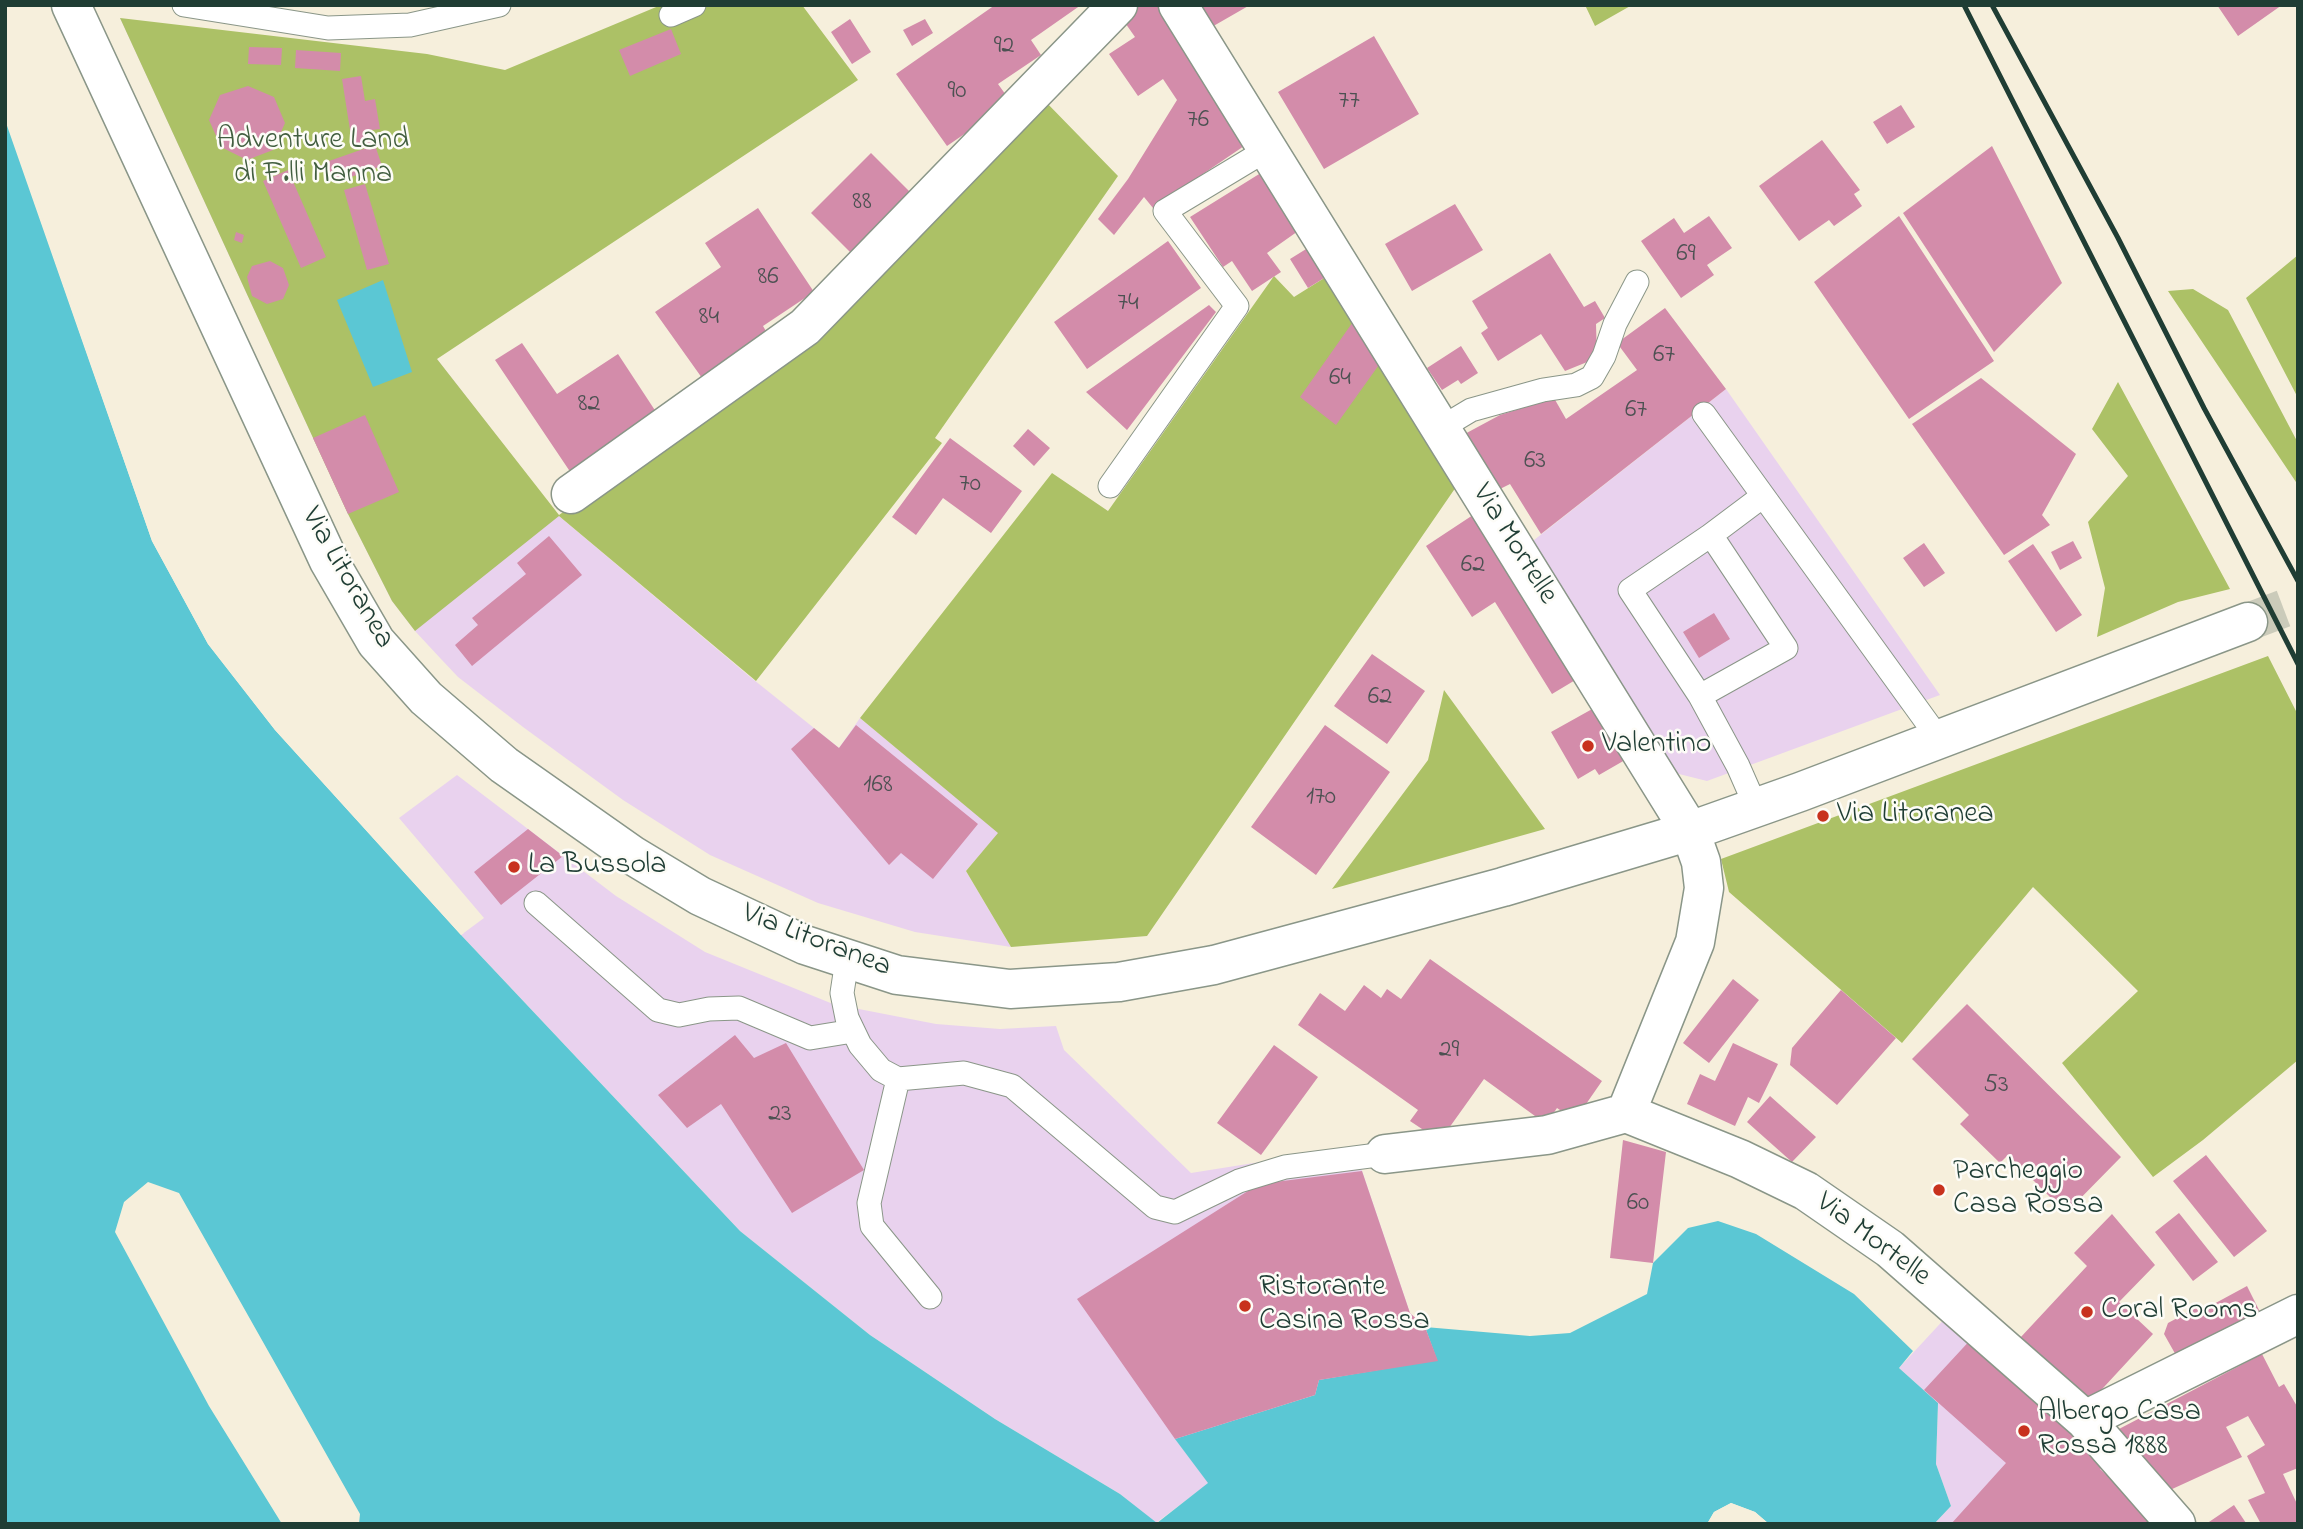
<!DOCTYPE html>
<html>
<head>
<meta charset="utf-8">
<style>
	body { margin:0 }
	#map { position:relative; width:2303px; height:1529px; overflow:hidden; background:#f6efdc; font-family:"Indie Flower",sans-serif }
	canvas { display:block }
	.frame { position:absolute; inset:0; border:7px solid #1f3d34; pointer-events:none }
</style>
</head>
<body>
<div id="map">
<canvas width="2303" height="1529"></canvas>
<div class="frame"></div>
</div>
<script>
const ctx = document.querySelector('canvas').getContext('2d');
ctx.lineJoin = 'round';
function fillPath(path, color) { ctx.fillStyle = color; ctx.fill(path, 'evenodd'); }
const shape = rows => new Path2D(rows.map(r => 'M' + r).join(''));
function strokePath(path, color, width, dash) { ctx.strokeStyle = color; ctx.lineWidth = width; ctx.lineCap = dash ? 'butt' : 'round'; ctx.setLineDash(dash || []); ctx.stroke(path); }
function write(font, color, halo, rows, align = 'center') {
  ctx.font = font + ' "Indie Flower",sans-serif'; ctx.lineWidth = 5; ctx.setLineDash([]); ctx.textBaseline = 'middle'; ctx.strokeStyle = halo; ctx.fillStyle = color; for (const [text, x, y, turn = 0] of rows) {
    ctx.save(); ctx.translate(x, y); ctx.rotate((+turn || 0) * Math.PI / 180); ctx.textAlign = isNaN(turn) ? turn : align; if (halo) ctx.strokeText(text, 0, 0); ctx.fillText(text, 0, 0); ctx.restore();
  }
}
const built = shape([
	[120,18,437,359,559,516,749,676,839,748,860,718,999,833,966,871,1011,947,915,932,818,903,710,855,623,800,523,727,458,677,441,659,415,631,392,601,348,514],
	[1726,389,1940,695,1707,781,1671,772,1529,544],
	[457,775,616,896,705,952,833,1004,936,1024,1000,1029,1056,1026,1064,1050,1191,1173,1354,1147,1410,1313,1425,1327,1438,1361,1315,1395,1176,1440,1209,1483,1156,1523,1120,1494,995,1419,870,1335,740,1231,461,935,484,918,399,818],
	[1949,1314,2109,1459,2100,1469,2160,1524,1934,1524,1951,1506,1936,1464,1938,1403,1899,1368]
]);
const green = shape([
	[661,5,802,5,858,80,437,359,559,515,811,336,1043,99,1118,176,935,438,942,443,756,681,559,516,415,631,392,601,348,514,120,18,427,54,505,70],
	[1585,5,1632,5,1595,26],
	[2298,255,2298,398,2246,298],
	[1329,275,1456,487,1147,936,1011,947,966,871,998,833,860,718,1052,473,1108,511,1274,276,1294,297],
	[2193,289,2228,310,2298,443,2298,485,2168,291],
	[2118,382,2230,589,2178,602,2097,637,2105,588,2088,522,2128,476,2092,429],
	[2268,656,2298,715,2298,1060,2203,1140,2153,1177,2062,1063,2138,991,2033,887,1902,1043,1729,892,1721,859],
	[1444,690,1545,829,1332,889,1428,760]
]);
const water = shape([
	[5,120,152,541,208,644,275,730,461,935,740,1231,870,1335,995,1419,1120,1494,1157,1523,1208,1483,1175,1439,1315,1395,1319,1380,1437,1360,1425,1327,1530,1336,1570,1333,1647,1294,1653,1263,1688,1228,1718,1221,1756,1234,1854,1294,1913,1351,1899,1368,1938,1403,1936,1464,1951,1506,1934,1524,1769,1524,1755,1512,1731,1503,1714,1512,1707,1524,5,1524],
	[383,280,412,372,373,387,337,300]
]);
const pier = shape([
	[5,117,9,119,155,539,211,642,277,728,464,933,461,935,275,730,208,644,152,541],
	[148,1182,179,1193,360,1514,359,1524,282,1524,209,1406,115,1232,124,1202],
	[1731,1503,1755,1512,1769,1524,1763,1524,1753,1515,1731,1507,1716,1515,1711,1524,1707,1524,1714,1512]
]);
const building = shape([
	[995,5,1081,5,1031,40,1041,55,998,84,1011,102,947,146,896,74],
	[1138,5,1159,5,1247,144,1153,208,1144,197,1114,235,1098,219,1128,179,1177,100,1163,79,1138,96,1109,54,1135,37,1121,17],
	[1197,5,1250,5,1210,28],
	[2217,5,2282,5,2238,36],
	[850,19,871,52,852,64,831,32],
	[925,19,933,33,912,46,903,30],
	[671,29,681,54,630,76,619,50],
	[1374,36,1419,114,1324,169,1278,92],
	[249,47,282,48,281,65,248,64],
	[296,50,341,53,340,71,295,68],
	[361,76,365,101,375,99,380,129,372,130,375,145,353,149,342,79],
	[248,86,274,97,285,123,273,150,247,160,221,147,209,120,220,95],
	[1901,105,1915,127,1887,144,1873,122],
	[1822,140,1860,190,1854,194,1862,206,1834,226,1829,220,1799,241,1759,186],
	[375,145,382,166,334,183,326,162],
	[1992,146,2062,283,1994,352,1903,213],
	[871,153,913,195,853,255,811,213],
	[288,170,326,257,301,268,263,181],
	[1264,171,1301,229,1267,253,1281,272,1252,291,1232,261,1223,267,1190,217],
	[365,184,389,264,367,270,344,190],
	[1455,204,1483,250,1412,291,1385,244],
	[758,208,814,292,763,326,767,333,702,378,655,312,721,267,705,243],
	[1709,216,1732,248,1707,265,1714,275,1681,298,1641,241,1674,218,1684,233],
	[1899,216,1994,361,1909,419,1814,282],
	[236,232,244,235,242,243,234,240],
	[1168,241,1201,288,1087,369,1054,322],
	[1311,246,1329,275,1308,288,1290,259],
	[1550,253,1584,307,1595,301,1605,318,1596,324,1597,358,1565,371,1541,334,1498,361,1481,333,1488,328,1472,301],
	[270,261,283,268,289,285,283,299,267,304,252,296,247,277,252,266],
	[1209,305,1216,312,1127,430,1086,392],
	[1665,308,1726,389,1541,534,1510,484,1496,491,1461,436,1500,415,1554,398,1566,419,1637,370,1617,343],
	[1355,319,1381,362,1336,425,1300,397],
	[522,343,557,394,618,354,660,418,573,476,495,360],
	[1461,346,1478,373,1461,384,1458,380,1442,390,1427,368],
	[1981,378,2076,454,2042,515,2050,525,2004,555,1912,424],
	[365,415,399,492,348,514,313,438],
	[1028,429,1050,448,1034,466,1013,446],
	[950,438,1022,491,991,533,943,498,916,535,892,517],
	[1473,515,1577,679,1552,694,1495,602,1472,617,1426,546],
	[549,536,582,575,472,666,455,645,478,625,472,618,526,574,517,563],
	[2073,541,2082,558,2060,570,2051,552],
	[1924,543,1945,573,1924,587,1903,558],
	[2033,544,2082,615,2056,632,2008,561],
	[1714,613,1730,639,1699,658,1683,632],
	[1372,654,1425,691,1387,744,1334,706],
	[1594,708,1625,760,1599,775,1595,769,1578,779,1551,732],
	[856,725,978,824,933,879,901,853,889,865,791,749,814,728,839,748],
	[1325,725,1390,772,1316,875,1251,827],
	[528,829,563,856,501,905,474,872],
	[1430,959,1602,1081,1575,1120,1557,1108,1546,1124,1484,1079,1444,1135,1431,1135,1410,1121,1418,1110,1298,1025,1320,993,1345,1011,1364,985,1381,998,1387,989,1401,999],
	[1733,979,1759,1000,1709,1063,1683,1043],
	[1841,990,1896,1038,1837,1105,1790,1065,1792,1048],
	[1967,1004,2121,1157,2066,1213,2008,1155,2000,1163,1960,1124,1969,1115,1912,1059],
	[735,1035,754,1058,786,1043,864,1170,792,1213,721,1104,687,1128,658,1095],
	[1733,1043,1778,1064,1759,1103,1748,1097,1735,1126,1687,1104,1700,1074,1715,1081],
	[1274,1045,1318,1077,1261,1155,1217,1123],
	[1770,1096,1816,1137,1792,1162,1747,1122],
	[1623,1140,1666,1152,1653,1263,1610,1258],
	[2206,1155,2267,1231,2234,1257,2173,1181],
	[1362,1171,1410,1313,1425,1327,1438,1361,1319,1380,1315,1395,1175,1439,1077,1299,1259,1184],
	[2179,1213,2218,1262,2193,1281,2155,1232],
	[2112,1214,2155,1265,2119,1302,2153,1334,2092,1400,2020,1338,2087,1266,2074,1253],
	[2247,1286,2261,1314,2177,1357,2164,1334,2168,1323,2196,1308,2199,1312],
	[1974,1336,2109,1459,2100,1469,2160,1524,1951,1524,2006,1463,1924,1390],
	[2262,1354,2279,1387,2284,1384,2298,1408,2298,1468,2283,1474,2298,1506,2298,1524,2261,1524,2248,1500,2265,1493,2247,1456,2265,1445,2248,1416,2226,1427,2242,1457,2170,1490,2119,1429],
	[2234,1505,2246,1523,2244,1524,2206,1524]
]);
const tertiaryTunnel = shape([
	[2248,622,2298,603]
]);
const service = shape([
	[184,5,328,28,410,25,499,5],
	[671,15,694,5],
	[1704,414,1939,739],
	[1441,428,1471,410,1543,390,1576,385,1592,377,1604,356,1615,324,1637,282],
	[1110,486,1237,306,1165,211,1268,149],
	[1711,535,1763,496],
	[1700,696,1786,648,1711,535,1630,590,1700,696,1738,766,1756,807],
	[536,903,658,1010,679,1015,709,1009,739,1008,810,1038,853,1031],
	[847,960,842,993,847,1018,860,1045,881,1070,898,1079,964,1073,1012,1086,1155,1207,1175,1212,1239,1181,1285,1167,1385,1154],
	[898,1079,869,1203,872,1226,930,1297]
]);
const minor = shape([
	[1178,5,1690,831,1701,862,1704,888,1695,942,1626,1113],
	[571,494,805,327,1118,5],
	[1385,1154,1547,1135,1626,1113,1740,1159,1806,1191,1890,1249,2085,1420,2176,1524],
	[2085,1420,2298,1314]
]);
const tertiary = shape([
	[71,5,329,561,376,642,426,698,504,765,632,855,700,896,805,945,897,975,1010,989,1119,982,1214,965,1503,887,1690,831,1800,792,2248,622]
]);
const rail = shape([
	[1964,5,2298,664],
	[1992,5,2118,238,2204,408,2298,581]
]);
const markers = [
	[1588,746,7,"#c8321e"],
	[1823,816,7,"#c8321e"],
	[514,867,7,"#c8321e"],
	[1939,1190,7,"#c8321e"],
	[1245,1306,7,"#c8321e"],
	[2087,1312,7,"#c8321e"],
	[2024,1431,7,"#c8321e"]
];
const numberNames = [
	["92",1004,48],
	["90",957,93],
	["77",1349,103],
	["76",1198,122],
	["88",862,204],
	["69",1686,256],
	["86",768,279],
	["74",1128,305],
	["84",709,319],
	["67",1664,357],
	["64",1340,380],
	["82",589,406],
	["67",1636,412],
	["63",1535,463],
	["70",970,486],
	["62",1473,567],
	["62",1380,699],
	["168",878,787],
	["170",1321,799],
	["29",1449,1052],
	["53",1996,1087],
	["23",780,1116],
	["60",1638,1205]
];
const parkNames = [
	["Adventure Land",313,142],
	["di F.lli Manna",313,176]
];
const streetNames = [
	["Via Mortelle",1513,545,58],
	["Via Litoranea",346,579,60],
	["Via Litoranea",816,942,21],
	["Via Mortelle",1872,1241,37]
];
const poiNames = [
	["Valentino",1602,746],
	["Via Litoranea",1837,816],
	["La Bussola",528,867],
	["Parcheggio",1953,1173],
	["Casa Rossa",1953,1207],
	["Ristorante",1259,1289],
	["Casina Rossa",1259,1323],
	["Coral Rooms",2101,1312],
	["Albergo Casa",2038,1414],
	["Rossa 1888",2038,1448]
];
fillPath(built, '#e9d2ee');
fillPath(green, '#acc166');
fillPath(water, '#5bc7d4');
fillPath(pier, '#f6efdc');
fillPath(building, '#d38caa');
strokePath(tertiaryTunnel, '#cbcbba', 38, [38, 19]);
strokePath(service, '#8a9688', 25);
strokePath(minor, '#8a9688', 41);
strokePath(tertiary, '#8a9688', 41);
strokePath(service, '#fff', 23);
strokePath(minor, '#fff', 38);
strokePath(tertiary, '#fff', 38);
strokePath(rail, '#1f3d34', 5);
for (const [x, y, r, color] of markers) { const dot = new Path2D(); dot.arc(x, y, r, 0, 2 * Math.PI); ctx.fillStyle = color; ctx.fill(dot); strokePath(dot, '#fdfcf7', 2.5); }
write('26px', '#4c5152', null, numberNames);
write('30px', '#425e40', '#fdfcf7', parkNames);
write('30px', '#1f3d34', '#fdfcf7', streetNames);
write('30px', '#1f3d34', '#fdfcf7', poiNames, 'left');
</script>
</body>
</html>
